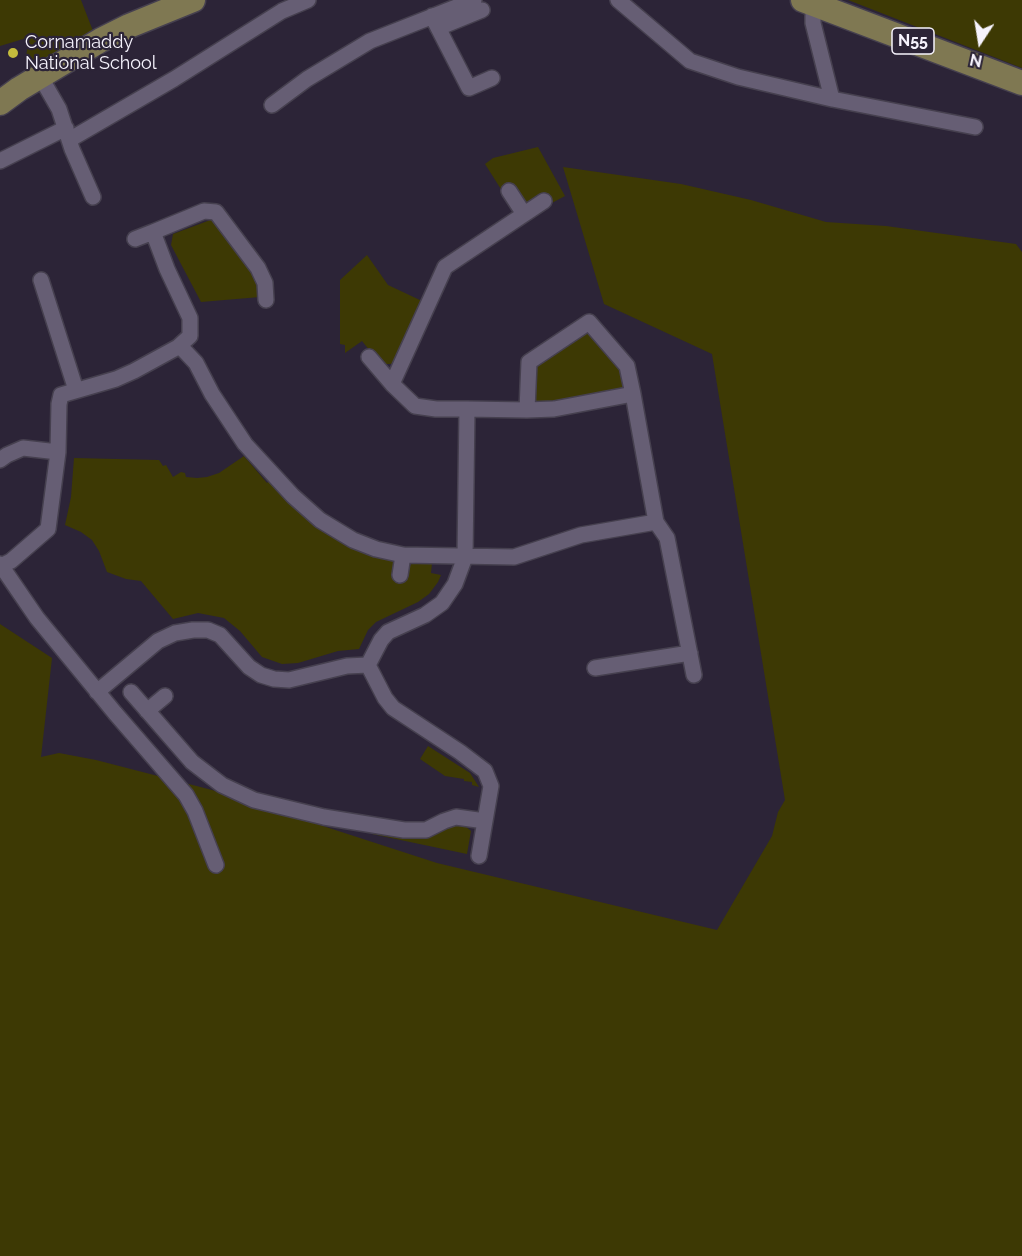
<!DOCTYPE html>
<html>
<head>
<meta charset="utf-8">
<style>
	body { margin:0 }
	#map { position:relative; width:1022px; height:1256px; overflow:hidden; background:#2c2437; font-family:Raleway,sans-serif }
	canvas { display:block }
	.north { position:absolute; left:950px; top:12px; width:60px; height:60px; -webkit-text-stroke:4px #2c2437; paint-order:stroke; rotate:192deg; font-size:16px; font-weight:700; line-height:24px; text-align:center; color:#f6f3fd }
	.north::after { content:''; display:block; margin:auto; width:21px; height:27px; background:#f6f3fd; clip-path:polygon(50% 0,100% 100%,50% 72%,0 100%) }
</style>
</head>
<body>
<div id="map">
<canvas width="1022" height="1256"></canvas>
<div class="north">N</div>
</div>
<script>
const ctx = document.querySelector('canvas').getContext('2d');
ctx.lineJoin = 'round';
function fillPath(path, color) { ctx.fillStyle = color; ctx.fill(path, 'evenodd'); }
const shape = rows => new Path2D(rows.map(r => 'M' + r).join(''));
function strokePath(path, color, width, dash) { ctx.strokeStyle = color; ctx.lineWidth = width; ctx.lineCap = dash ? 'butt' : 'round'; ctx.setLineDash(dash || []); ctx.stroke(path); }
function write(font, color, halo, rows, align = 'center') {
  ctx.font = font + ' Raleway,sans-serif'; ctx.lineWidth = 4.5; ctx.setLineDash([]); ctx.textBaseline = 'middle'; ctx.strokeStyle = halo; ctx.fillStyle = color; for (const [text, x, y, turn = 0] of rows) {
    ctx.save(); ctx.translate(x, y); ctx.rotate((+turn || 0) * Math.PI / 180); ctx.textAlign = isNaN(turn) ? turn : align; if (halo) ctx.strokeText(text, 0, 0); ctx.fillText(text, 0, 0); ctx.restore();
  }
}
const green = shape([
	[0,0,81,0,93,31,67,45,31,70,25,60,30,37,0,46],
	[848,0,1022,0,1022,68],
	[538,147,565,196,550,204,527,204,504,194,485,164,493,158],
	[563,167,681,184,751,200,826,222,886,226,1016,244,1022,252,1022,1256,0,1256,0,624,52,658,41,757,59,753,96,760,212,790,437,863,717,930,772,836,778,812,785,800,712,354,604,304],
	[213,219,259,282,260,297,201,302,171,245,173,234],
	[367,255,388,285,422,301,394,362,391,364,383,364,378,361,362,341,345,353,345,345,340,344,340,280],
	[588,331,622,367,625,388,539,404,533,401,534,364],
	[244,456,267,483,270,480,392,560,395,564,408,569,412,563,432,563,431,573,441,575,438,582,429,594,418,602,376,622,368,630,359,649,338,651,298,663,282,664,262,657,240,631,224,618,198,613,173,619,141,581,126,579,107,572,99,551,92,540,81,532,65,525,71,497,74,458,159,460,163,466,166,465,173,477,181,472,185,473,186,477,197,478,207,477,219,473],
	[428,746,470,773,479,787,472,785,472,782,464,781,464,779,445,776,420,759],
	[465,823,465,826,471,831,467,854,372,834,372,831]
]);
const street = shape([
	[618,0,690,61,738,77,832,99,813,23,813,4],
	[432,16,469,88,492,78],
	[438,28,482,10],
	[40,76,59,109,72,149,93,197],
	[832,99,975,127],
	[272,105,307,79,370,41,474,0],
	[69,140,174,79,282,11,308,0],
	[0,161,66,128],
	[509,191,524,214],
	[135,239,153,232],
	[41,280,76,390],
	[180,346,196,363,212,394,245,444,293,496,320,520,353,540,376,549,403,555,514,557,581,535,656,522,633,394],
	[369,357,392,384],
	[467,409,527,410,529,362,589,322,627,366,633,394,554,409,527,410],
	[0,460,7,455,23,448,58,452],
	[656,522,667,538,694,675],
	[0,564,37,618,115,713,186,795,195,811,216,865],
	[1,566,11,561,48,529,58,452,59,404,61,395,116,379,134,371,178,347,190,336,190,318,167,269,153,232,204,211,216,212,258,268,265,283,266,300],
	[400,575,403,555],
	[368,665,381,640,388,632,425,615,442,603,455,584,465,557,467,409,436,409,415,406,392,384,445,267,544,201],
	[595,668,690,653],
	[97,692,158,641,175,633,193,630,208,630,220,635,249,667,261,675,274,679,289,680,347,666,368,665,385,698,393,708,460,752,485,771,491,786,485,821,456,817,444,821,426,830,404,830,324,817,254,800,222,785,192,762,131,692],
	[147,711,165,696],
	[479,856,485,821]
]);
const primary = shape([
	[803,0,1022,83],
	[0,103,19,89,101,40,129,26,193,0]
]);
const markers = [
	[13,53,6,"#c4bc3d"]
];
const shields = [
	[913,41,42]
];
const shieldNames = [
	["N55",913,41]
];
const poiNames = [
	["Cornamaddy",25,43],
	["National School",25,64]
];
fillPath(green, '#3d3904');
strokePath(street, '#46404f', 18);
strokePath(primary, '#46404f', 27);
strokePath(street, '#665e74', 15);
strokePath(primary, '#7f7852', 24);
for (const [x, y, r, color] of markers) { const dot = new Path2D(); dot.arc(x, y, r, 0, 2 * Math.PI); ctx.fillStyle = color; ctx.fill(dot); strokePath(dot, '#2c2437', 2); }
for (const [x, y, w] of shields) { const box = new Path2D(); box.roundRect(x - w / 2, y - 13, w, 26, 4.5); ctx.fillStyle = '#2c2437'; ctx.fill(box); strokePath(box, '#f6f3fd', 1.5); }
write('bold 16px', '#f6f3fd', null, shieldNames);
write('18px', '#f6f3fd', '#2c2437', poiNames, 'left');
</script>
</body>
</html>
